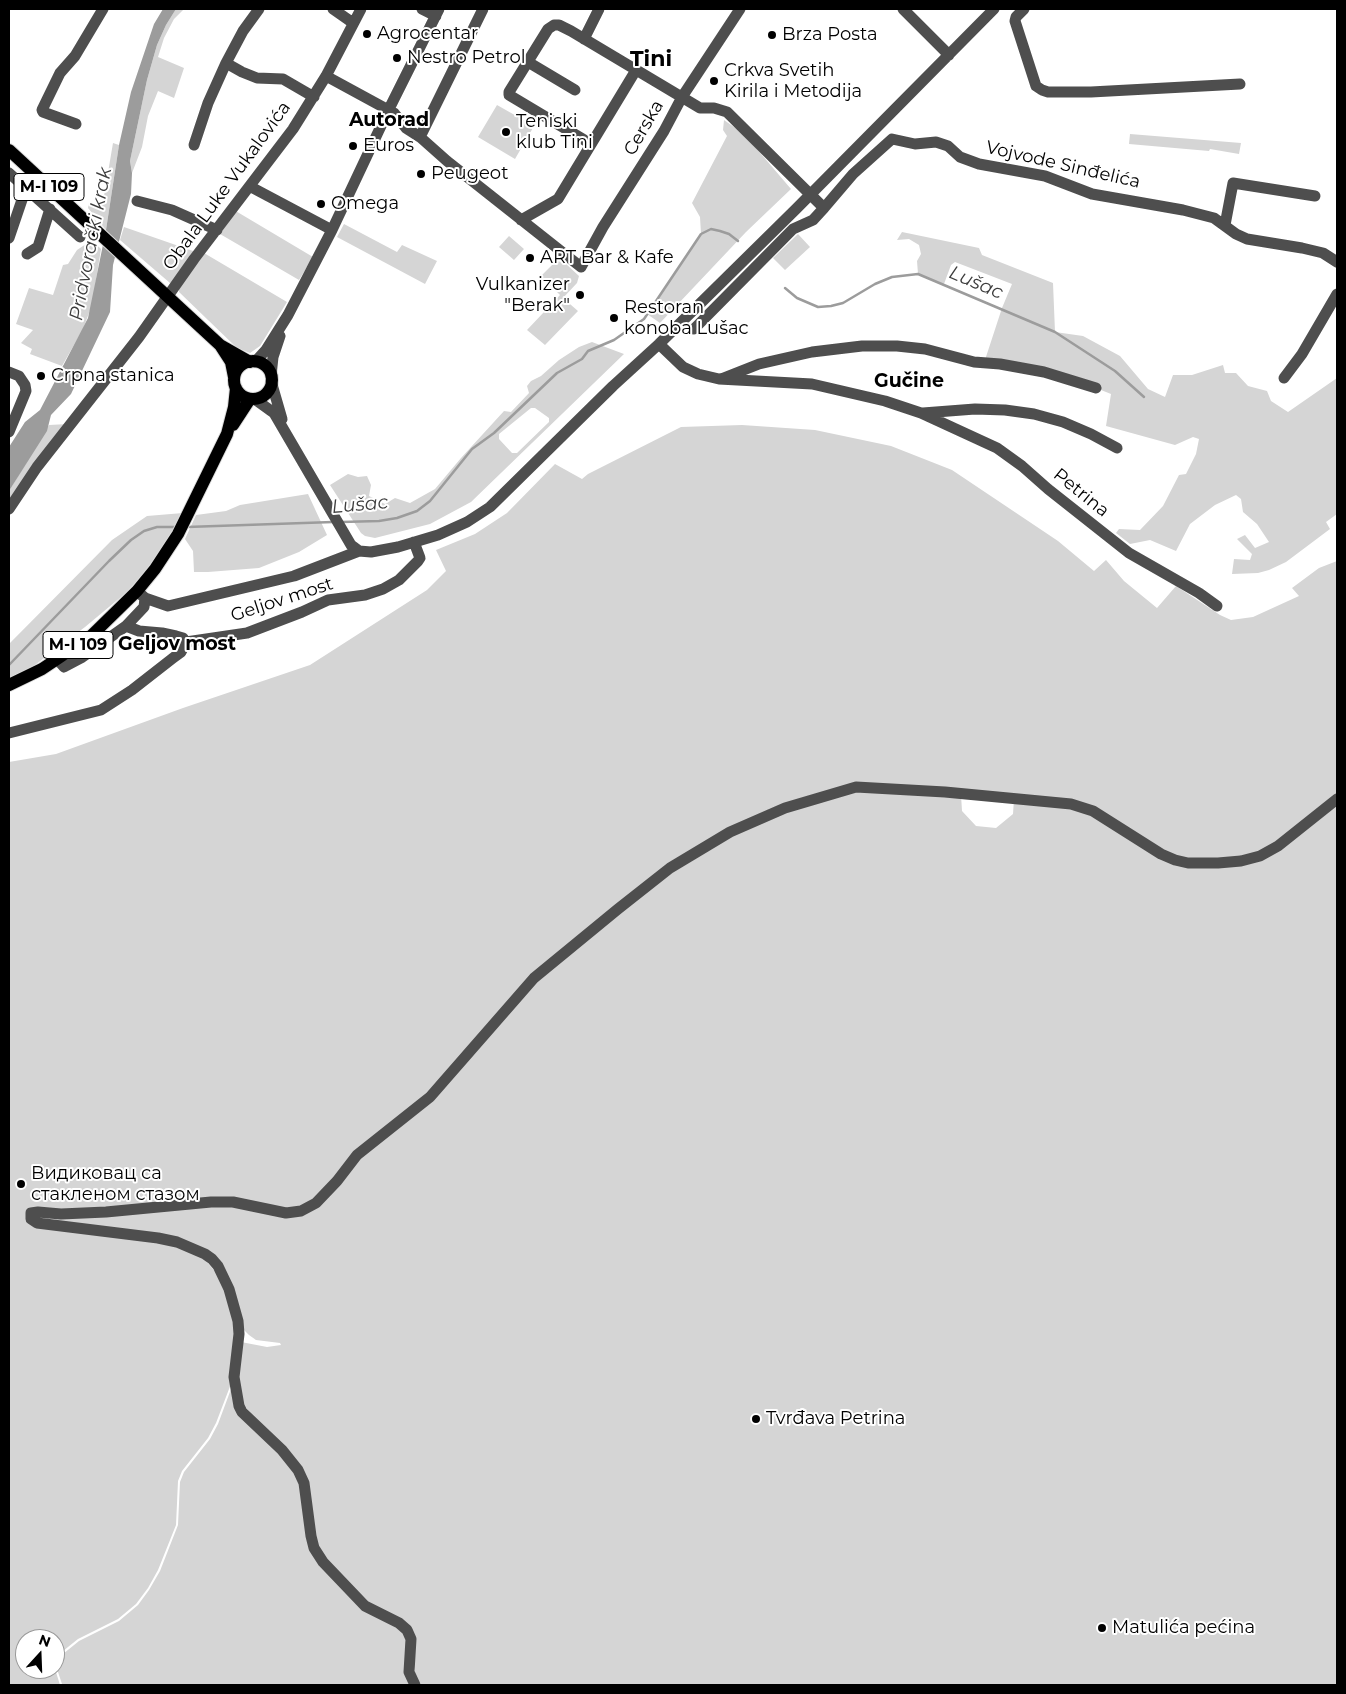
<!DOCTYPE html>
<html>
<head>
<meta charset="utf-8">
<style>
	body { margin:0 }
	#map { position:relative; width:1346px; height:1694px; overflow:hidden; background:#fff; font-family:Montserrat,sans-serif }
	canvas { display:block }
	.frame { position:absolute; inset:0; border:10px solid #000; pointer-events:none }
	.north { position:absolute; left:15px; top:1629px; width:50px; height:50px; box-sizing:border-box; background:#fff; border:1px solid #999; border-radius:50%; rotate:20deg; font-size:14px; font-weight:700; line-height:20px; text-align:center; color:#000 }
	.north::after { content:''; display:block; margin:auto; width:18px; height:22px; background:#000; clip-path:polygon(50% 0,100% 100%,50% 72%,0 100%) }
</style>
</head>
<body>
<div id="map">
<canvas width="1346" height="1694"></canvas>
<div class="frame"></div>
<div class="north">N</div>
</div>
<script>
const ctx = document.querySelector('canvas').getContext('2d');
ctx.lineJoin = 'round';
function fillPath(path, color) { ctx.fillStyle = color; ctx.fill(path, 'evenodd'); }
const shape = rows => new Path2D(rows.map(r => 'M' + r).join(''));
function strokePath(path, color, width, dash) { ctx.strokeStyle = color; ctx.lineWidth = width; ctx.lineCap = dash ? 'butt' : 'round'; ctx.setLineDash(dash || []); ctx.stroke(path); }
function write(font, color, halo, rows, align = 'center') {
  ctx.font = font + ' Montserrat,sans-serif'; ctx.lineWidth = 4; ctx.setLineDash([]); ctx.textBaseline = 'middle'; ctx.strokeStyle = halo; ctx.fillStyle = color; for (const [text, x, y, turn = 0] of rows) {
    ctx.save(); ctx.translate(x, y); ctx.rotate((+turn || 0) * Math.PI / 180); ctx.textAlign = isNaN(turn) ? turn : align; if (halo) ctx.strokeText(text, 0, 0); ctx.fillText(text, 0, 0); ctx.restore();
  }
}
const green = shape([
	[176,9,184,9,174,19,164,38,158,57,184,68,174,98,158,91,148,116,142,147,132,173,130,161,147,80,157,45,166,25],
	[497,105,534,126,515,159,478,137],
	[724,120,744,134,791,189,746,232,660,323,647,314,701,234,700,217,692,203,727,136,723,130],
	[1130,134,1241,143,1239,154,1210,149,1209,151,1129,144],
	[113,143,119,145,106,230,88,208,89,203,101,203,104,196],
	[234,210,313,257,299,280,220,234],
	[344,224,397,252,402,245,437,261,425,284,337,237],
	[124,227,196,252,174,282,170,283,120,240],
	[902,232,979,248,982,255,1053,283,1055,332,1083,336,1120,356,1148,389,1165,397,1173,375,1192,375,1223,365,1225,373,1236,373,1248,386,1267,391,1271,401,1288,412,1337,378,1337,514,1326,522,1330,529,1286,562,1269,570,1258,573,1232,574,1234,559,1250,560,1252,554,1237,539,1245,535,1255,548,1269,542,1257,524,1243,512,1241,499,1236,495,1215,505,1190,524,1176,551,1150,540,1130,544,1116,533,1119,529,1140,530,1163,506,1179,475,1186,474,1196,454,1199,439,1193,437,1175,445,1106,426,1111,394,1096,388,984,363,1002,308,1012,284,955,262,951,265,944,284,918,274,917,261,921,254,919,245,909,239,897,240],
	[798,234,810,247,785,270,773,258],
	[509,236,524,249,514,260,499,247],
	[92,240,101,249,92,305,83,329,62,366,30,354,32,349,21,343,33,330,16,324,29,288,53,295,63,265,68,264,77,250],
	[204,253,287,302,260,346,250,353,237,348,179,292,179,287],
	[556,261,564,262,579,276,577,283,563,298,578,311,545,345,527,330,560,295,541,276],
	[592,342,624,354,471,502,430,524,375,538,365,536,361,533,330,485,348,474,358,477,367,476,371,485,369,496,385,504,395,498,410,503,435,489,461,458,504,411,511,412,529,393,527,386,531,381,541,376,559,360,579,347],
	[531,408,535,408,549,418,549,422,517,453,512,453,499,439,499,434],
	[68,424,9,507,9,491,49,425],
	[742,425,815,430,891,446,952,470,1058,541,1094,571,1106,560,1124,581,1157,608,1176,586,1220,615,1231,620,1253,617,1299,596,1292,588,1319,568,1337,561,1337,798,1277,846,1241,859,1175,859,1093,810,856,786,784,807,669,867,534,977,470,1051,336,1180,300,1210,234,1201,29,1215,177,1243,217,1267,237,1328,234,1376,216,1423,208,1438,182,1471,178,1481,176,1525,158,1570,148,1588,136,1604,118,1619,78,1639,68,1647,56,1657,55,1666,55,1639,25,1639,25,1669,55,1669,60,1685,9,1685,9,762,56,754,183,708,310,665,427,590,446,571,436,550,475,534,507,513,555,464,582,479,588,474,681,427],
	[308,494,327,535,299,552,259,568,208,572,194,572,193,551,185,539,196,515,226,511,240,505],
	[183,513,162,552,127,592,85,627,31,668,9,679,9,644,112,540,147,516],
	[856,788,961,795,962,811,976,826,996,828,1013,814,1014,799,1071,805,1175,861,1260,857,1337,801,1337,1685,416,1685,412,1639,365,1605,315,1547,305,1483,237,1396,241,1342,267,1347,281,1345,280,1343,256,1340,249,1335,244,1330,230,1289,195,1248,38,1222,32,1214,211,1203,301,1212,358,1156,430,1098,507,1009,618,910,730,833],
	[234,1381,235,1396,297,1470,310,1536,337,1579,406,1631,414,1685,63,1685,62,1684,57,1669,58,1658,79,1641,119,1621,138,1605,149,1590,160,1571,178,1525,180,1482,184,1472,210,1439,218,1424]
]);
const water = shape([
	[163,9,176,9,166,25,157,45,147,80,130,161,132,173,131,194,113,265,110,312,71,394,51,415,47,431,9,491,9,447,25,422,40,410,88,318,106,230,119,145,131,92,154,24]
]);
const stream = shape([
	[785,288,797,298,818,307,831,306,843,303,875,284,892,277,918,274,1055,332,1115,371,1144,397],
	[341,522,379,521,397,518,417,511,430,501,472,449,494,433,557,373,582,359,588,351,614,340,644,319,701,234,711,229,720,231,729,234,738,241],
	[187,527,333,522],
	[9,665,109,561,131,540,144,531,157,527,176,527]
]);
const minor = shape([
	[333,9,353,23],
	[422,9,436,16],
	[903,9,949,55],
	[1024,9,1016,17,1015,21,1036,86,1042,90,1048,92,1091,92,1240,84],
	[584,39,599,9],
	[528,62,575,90],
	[226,63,242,72,257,78,283,79,314,97],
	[326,76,394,113,406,128,420,137,447,161,581,267,603,227,664,131,682,97,740,9],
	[76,124,43,112,42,110,60,73,75,56,103,9],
	[420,137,483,9],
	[591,144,509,95,509,92,548,29,554,25,559,25,571,31,700,108,714,108,727,112,824,208,853,174,892,139,915,144,936,142,948,146,960,157,979,164,1045,176,1092,194,1183,210,1214,218,1236,234,1247,239,1302,248,1323,253,1337,262],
	[194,145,208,103,226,63,243,31,259,9],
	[9,173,80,237],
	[251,187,332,230],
	[137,201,172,210,217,230],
	[521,220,558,199,636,70],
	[1225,225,1233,183,1315,196],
	[9,238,26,188],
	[27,254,38,247,50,209],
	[694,329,793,229,813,220,824,208],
	[659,344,683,367,698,374,719,379,812,384,885,401,921,413,997,448,1022,466,1048,489,1129,553,1199,593,1217,606],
	[255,362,266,350,288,315,332,230,389,109,439,9],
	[9,372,19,376,25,385,26,391,9,432],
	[271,376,273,357,280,336],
	[1284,378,1302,354,1337,294],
	[721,379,759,364,812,352,862,346,897,346,925,349,974,362,1000,364,1044,372,1096,388],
	[271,381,282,419],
	[256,400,274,413,351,545,359,551,371,552,398,547,438,535,467,522,490,507,613,386,659,344,796,209,994,9],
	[923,413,975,409,1005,410,1034,414,1063,422,1091,434,1117,448],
	[9,509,37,467,139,337,194,259,293,129,326,76,361,9],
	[137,591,145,598,168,606,294,576,359,551],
	[186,642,247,633,302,612,328,600,365,595,383,589,399,580,418,561,420,558,414,542],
	[57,659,64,667,81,658,126,626,144,607,145,598],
	[9,733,101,710,132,690,173,658,181,652,186,642,183,638,176,636,162,633,139,631,126,626],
	[415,1685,409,1672,411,1639,407,1630,399,1623,365,1606,323,1562,314,1548,311,1536,304,1483,298,1470,282,1450,242,1412,239,1406,234,1377,239,1334,238,1321,229,1289,218,1266,212,1259,205,1254,177,1242,158,1238,37,1223,31,1219,31,1213,38,1212,61,1214,106,1212,211,1202,233,1202,286,1213,301,1211,316,1203,337,1181,357,1155,430,1097,534,978,618,909,670,868,730,832,785,808,856,787,945,792,1071,804,1093,811,1161,854,1175,860,1188,863,1218,863,1241,861,1260,856,1278,846,1337,799]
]);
const major = shape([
	[9,150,220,345],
	'234 380a19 19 0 1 1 38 0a19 19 0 1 1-38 0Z',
	[234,377,231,362,220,345,250,362],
	[233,425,250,399],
	[9,685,42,669,90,637,137,591,155,569,178,534,227,434,234,407,236,388]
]);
const markers = [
	[367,34,5,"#000"],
	[772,35,5,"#000"],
	[397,58,5,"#000"],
	[714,81,5,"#000"],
	[506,132,5,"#000"],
	[353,146,5,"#000"],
	[421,174,5,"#000"],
	[321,204,5,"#000"],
	[530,258,5,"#000"],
	[580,295,5,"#000"],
	[614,318,5,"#000"],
	[41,376,5,"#000"],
	[21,1184,5,"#000"],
	[756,1419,5,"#000"],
	[1102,1628,5,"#000"]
];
const shields = [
	[49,187,70],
	[78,645,70]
];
const shieldNames = [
	["M-I 109",49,187],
	["M-I 109",78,645]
];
const poiNames = [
	["Agrocentar",377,34],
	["Brza Posta",782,35],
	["Nestro Petrol",407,58],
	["Crkva Svetih",724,71],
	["Kirila i Metodija",724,92],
	["Teniski",516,122],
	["klub Tini",516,143],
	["Euros",363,146],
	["Peugeot",431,174],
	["Omega",331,204],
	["ART Bar & Кafe",540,258],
	["Vulkanizer",570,285,"right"],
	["\"Berak\"",570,306,"right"],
	["Restoran",624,308],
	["konoba Lušac",624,329],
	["Crpna stanica",51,376],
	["Видиковац са",31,1174],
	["стакленом стазом",31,1195],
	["Tvrđava Petrina",766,1419],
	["Matulića pećina",1112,1628]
];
const streetNames = [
	["Cerska",644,128,-60],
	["Vojvode Sinđelića",1063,165,13],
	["Obala Luke Vukalovića",227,186,-54],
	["Petrina",1081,493,39],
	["Geljov most",282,600,-18]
];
const neighbourhoodNames = [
	["Autorad",389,120],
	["Gučine",909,381],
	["Geljov most",177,644]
];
const waterNames = [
	["Pridvorački krak",91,244,-79],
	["Lušac",976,283,23],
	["Lušac",360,505,-5]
];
const districtNames = [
	["Tini",651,60]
];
fillPath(green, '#d5d5d5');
fillPath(water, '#9c9c9c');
strokePath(stream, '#9c9c9c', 2.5);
strokePath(major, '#dbdbdb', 14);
strokePath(minor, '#4e4e4e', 11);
strokePath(major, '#000', 12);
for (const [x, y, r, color] of markers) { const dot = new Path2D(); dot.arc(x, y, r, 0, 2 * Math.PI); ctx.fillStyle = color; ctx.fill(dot); strokePath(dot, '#fff', 2); }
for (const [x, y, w] of shields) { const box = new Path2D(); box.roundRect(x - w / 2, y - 13.5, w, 27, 4); ctx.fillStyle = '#fff'; ctx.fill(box); strokePath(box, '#000', 1); }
write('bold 16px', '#000', null, shieldNames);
write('18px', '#000', '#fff', poiNames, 'left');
write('18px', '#000', '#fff', streetNames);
write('bold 19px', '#000', '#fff', neighbourhoodNames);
write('italic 19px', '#3d3d3d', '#fff', waterNames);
write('bold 22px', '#000', '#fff', districtNames);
</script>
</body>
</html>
